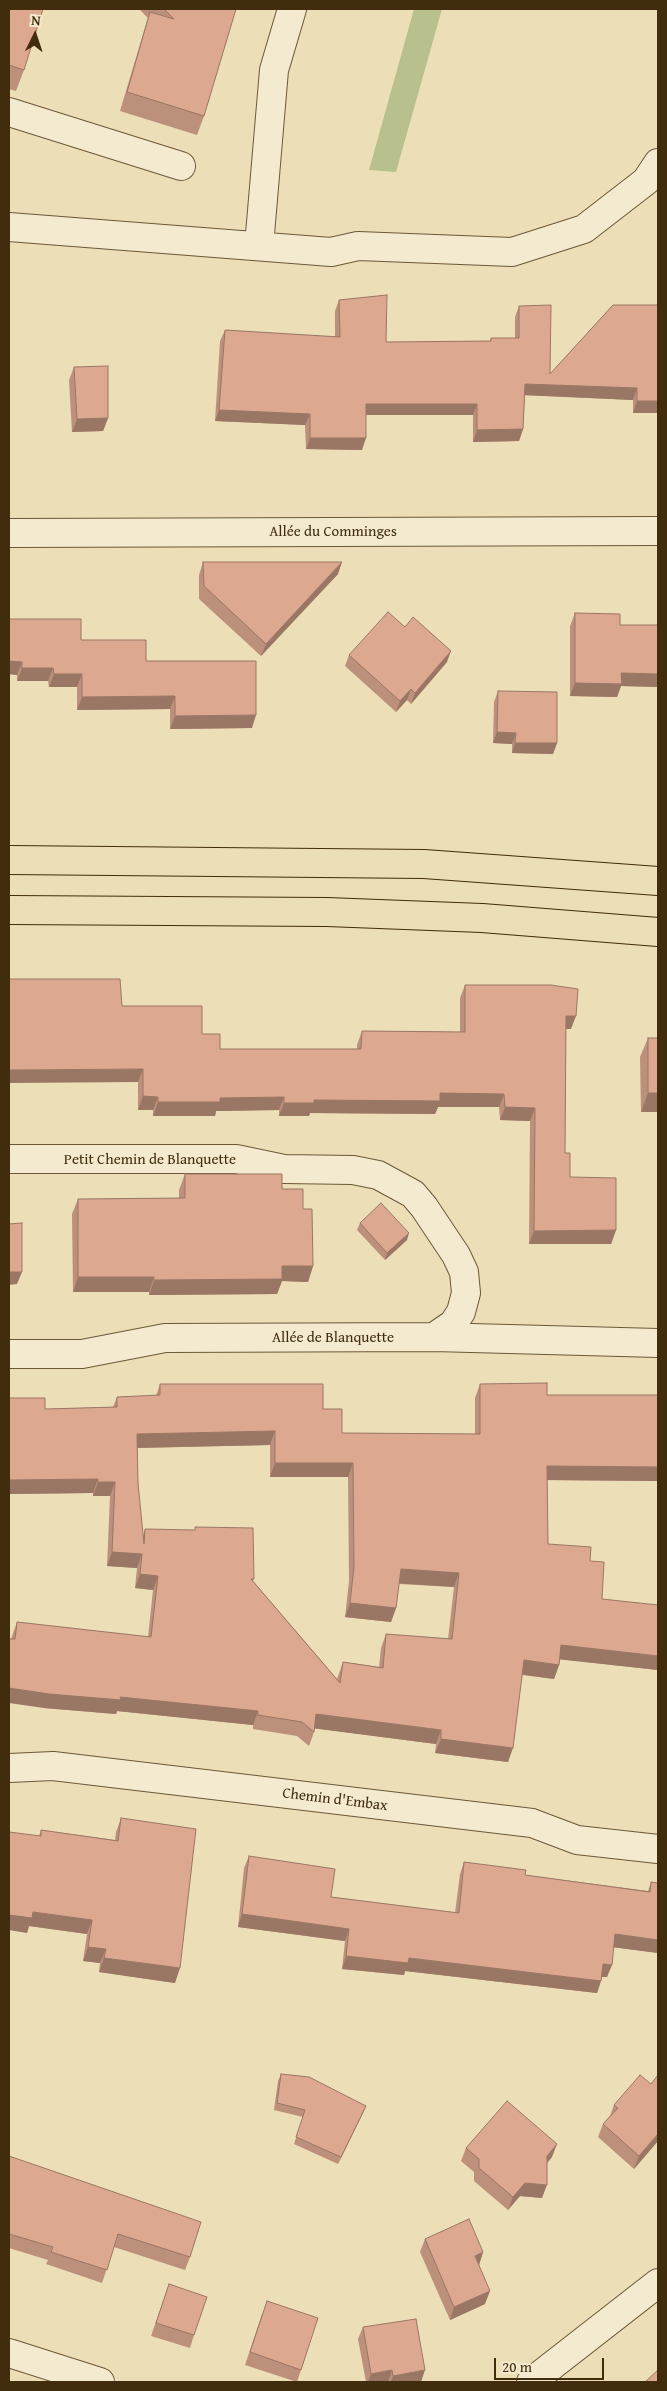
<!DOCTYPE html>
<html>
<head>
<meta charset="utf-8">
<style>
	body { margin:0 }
	#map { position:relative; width:667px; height:2391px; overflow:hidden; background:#ecdeb6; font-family:"Gentium Book Plus",serif }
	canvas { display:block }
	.frame { position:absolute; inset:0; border:10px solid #412c0d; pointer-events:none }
	.north { position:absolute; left:10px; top:10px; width:50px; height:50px; -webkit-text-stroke:4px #f3ead0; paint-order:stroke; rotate:4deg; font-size:14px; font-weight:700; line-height:20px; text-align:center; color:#412c0d }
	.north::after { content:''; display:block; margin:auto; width:18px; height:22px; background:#412c0d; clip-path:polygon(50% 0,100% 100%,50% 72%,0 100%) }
	.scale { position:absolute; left:494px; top:2358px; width:110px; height:22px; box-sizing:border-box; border:2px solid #412c0d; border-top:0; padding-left:6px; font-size:15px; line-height:18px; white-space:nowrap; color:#412c0d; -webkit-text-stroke:4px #f3ead0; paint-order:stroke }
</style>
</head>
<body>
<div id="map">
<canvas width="667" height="2391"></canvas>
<div class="frame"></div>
<div class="north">N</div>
<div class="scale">20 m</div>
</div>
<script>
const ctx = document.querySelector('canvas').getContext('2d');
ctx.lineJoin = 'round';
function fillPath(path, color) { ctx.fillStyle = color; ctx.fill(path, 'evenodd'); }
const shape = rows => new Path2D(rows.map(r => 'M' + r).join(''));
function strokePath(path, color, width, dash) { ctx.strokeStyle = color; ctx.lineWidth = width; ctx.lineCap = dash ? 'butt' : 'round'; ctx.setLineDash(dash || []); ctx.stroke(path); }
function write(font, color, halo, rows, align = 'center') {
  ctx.font = font + ' "Gentium Book Plus",serif'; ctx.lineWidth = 4; ctx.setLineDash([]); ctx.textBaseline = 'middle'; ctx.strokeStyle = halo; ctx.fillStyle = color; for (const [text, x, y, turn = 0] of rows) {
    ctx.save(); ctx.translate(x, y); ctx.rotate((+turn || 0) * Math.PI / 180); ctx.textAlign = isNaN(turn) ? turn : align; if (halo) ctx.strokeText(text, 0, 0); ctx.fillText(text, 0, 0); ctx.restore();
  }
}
const green = shape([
	[414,9,442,9,396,172,369,170]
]);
const minor = shape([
	[9,112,181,166],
	[9,227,331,252,358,246,512,252,584,229,646,181,658,163],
	[259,246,274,70,292,9],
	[9,533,658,531],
	[9,1159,236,1159,284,1169,353,1170,378,1175,413,1194,424,1207,456,1255,464,1272,466,1293,461,1312,453,1324,434,1337],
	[9,1354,82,1354,165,1338,434,1337,658,1343],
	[9,1768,53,1766,532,1823,577,1840,658,1849],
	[9,2353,100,2382],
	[531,2382,658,2283]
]);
const highway = shape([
	[9,860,424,864,658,881],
	[9,910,327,912,482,918,658,932]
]);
const wall = shape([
	[9,9,24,70,16,91,9,89],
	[139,9,236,9,204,116,197,135,120,111,144,31,148,18],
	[339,300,386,342,490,341,491,338,515,338,515,317,519,306,550,374,613,305,658,413,633,413,633,400,525,395,523,429,519,441,473,442,473,415,366,415,362,450,306,449,305,425,215,421,220,341,225,330,335,337,335,311],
	[74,367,108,418,103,431,72,432,69,380],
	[203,562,338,574,261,656,199,599,199,575],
	[575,613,620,625,658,625,658,687,621,686,617,697,570,696,570,626],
	[9,619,81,640,146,661,252,728,170,729,170,709,77,710,77,687,49,687,48,681,17,681,17,675,9,674],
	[405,627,447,662,411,704,407,700,396,712,345,666,349,655],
	[498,691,557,743,553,754,512,753,512,744,493,743,494,702],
	[465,985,571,1029,566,1029,565,1153,570,1177,616,1230,611,1244,529,1244,530,1121,500,1120,499,1107,438,1107,435,1114,310,1113,309,1116,279,1116,279,1110,216,1111,215,1116,153,1116,153,1110,138,1110,138,1082,122,1006,202,1034,220,1049,357,1049,357,1045,362,1031,460,1032,460,998],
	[648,1038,658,1112,641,1112,640,1057],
	[185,1174,282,1189,303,1209,313,1266,308,1282,282,1281,277,1294,149,1295,149,1292,73,1292,72,1214,78,1199,179,1198,179,1190],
	[360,1223,407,1240,385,1260,357,1230],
	[160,1384,323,1409,342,1433,475,1434,475,1398,480,1384,547,1395,658,1395,658,1481,547,1480,548,1544,590,1561,602,1599,658,1670,560,1659,559,1665,554,1679,522,1675,508,1762,435,1753,436,1744,314,1728,314,1732,309,1746,297,1736,253,1729,253,1725,117,1711,116,1714,44,1708,11,1639,17,1622,148,1637,153,1590,135,1588,137,1568,107,1566,110,1496,93,1496,93,1493,9,1494,9,1398,45,1409,113,1407,117,1397,156,1396],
	[270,1445,270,1477,348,1477,349,1581,345,1617,391,1622,396,1608,399,1584,454,1587,448,1639,386,1634,381,1648,379,1667,343,1662,337,1679,253,1581,254,1579,145,1529,143,1536,138,1483,137,1448],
	[121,1818,175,1983,99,1972,100,1963,83,1961,87,1934,29,1926,27,1933,39,1836,41,1830,115,1840,116,1832],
	[249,1856,331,1897,455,1913,460,1874,464,1862,525,1875,648,1891,651,1882,658,1883,658,1953,614,1947,607,1977,602,1977,597,1993,405,1971,404,1975,342,1969,345,1941,238,1927,244,1868],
	[281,2074,366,2106,363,2113,338,2164,294,2144,303,2117,274,2110,278,2081],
	[651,2084,658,2141,634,2169,598,2137,603,2124,610,2116,614,2105],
	[466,2148,552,2157,547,2163,542,2198,520,2196,508,2210,474,2181,474,2172,461,2161],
	[9,2156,190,2257,185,2270,114,2247,102,2283,46,2264,48,2260,9,2248],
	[425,2239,483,2252,479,2265,485,2304,450,2320,420,2252],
	[169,2284,194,2335,190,2348,151,2336],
	[262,2314,301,2370,297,2382,245,2365],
	[363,2327,421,2382,366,2382,358,2339]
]);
const shadedWall = shape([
	[525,384,637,388,633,400,521,395],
	[637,401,658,401,658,413,633,413],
	[366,404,477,404,473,415,362,415],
	[219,410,310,414,305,425,215,421],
	[108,418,103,431,72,432,77,419],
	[523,429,519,441,473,442,477,430],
	[310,438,366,438,362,450,306,449],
	[342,562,338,574,261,656,266,644],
	[451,651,447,662,411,704,415,693],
	[9,661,22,662,17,675,9,674],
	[22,668,53,668,48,681,17,681],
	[621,673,658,674,658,687,621,686,617,697,570,696,575,683],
	[54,674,82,674,77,687,49,687],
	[411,689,407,700,396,712,400,701],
	[175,696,170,709,77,710,82,697],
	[256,715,252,728,170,729,175,716],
	[497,732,516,733,512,744,493,743],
	[515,743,557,743,553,754,512,753],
	[566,1016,576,1016,571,1029,561,1029],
	[143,1069,138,1082,9,1083,9,1070],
	[440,1093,504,1094,499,1107,438,1107,435,1114,310,1113,309,1116,279,1116,284,1103,314,1100],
	[648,1093,658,1093,658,1112,641,1112],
	[143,1096,158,1097,153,1110,138,1110],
	[284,1097,279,1110,216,1111,215,1116,153,1116,158,1102,220,1098],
	[505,1107,535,1108,530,1121,500,1120],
	[616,1230,611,1244,529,1244,534,1231],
	[409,1233,407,1240,385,1260,387,1253],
	[282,1266,313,1266,308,1282,282,1281,277,1294,149,1295,154,1280],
	[9,1272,22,1272,17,1284,9,1285],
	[78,1277,154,1277,149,1292,73,1292],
	[275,1431,270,1445,132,1448,137,1434],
	[275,1463,353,1463,348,1477,270,1477],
	[547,1466,658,1467,658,1481,542,1480],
	[98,1479,93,1493,9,1494,9,1480],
	[98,1482,115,1482,110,1496,93,1496],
	[112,1552,142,1554,137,1568,107,1566],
	[401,1569,459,1573,454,1587,395,1583],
	[140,1574,158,1576,153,1590,135,1588],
	[350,1603,396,1608,391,1622,345,1617],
	[561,1645,658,1656,658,1670,556,1659],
	[524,1660,559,1665,554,1679,519,1674],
	[9,1688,120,1697,258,1711,253,1725,117,1711,116,1714,44,1708,9,1703],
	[316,1714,441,1730,436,1744,311,1728],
	[441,1739,513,1748,508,1762,435,1753],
	[33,1912,92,1920,87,1934,29,1926,27,1933,9,1930,9,1915],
	[242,1914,349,1929,345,1941,238,1927],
	[615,1934,658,1940,658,1953,611,1947],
	[88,1947,106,1949,100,1963,83,1961],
	[346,1956,409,1958,601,1981,597,1993,405,1971,404,1975,342,1969],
	[104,1958,180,1968,175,1983,99,1972],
	[603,1964,612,1965,607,1977,598,1977],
	[366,2106,363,2113,338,2164,341,2157],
	[658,2134,658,2141,634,2169,639,2156],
	[557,2144,552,2157,542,2169,547,2156],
	[525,2183,547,2185,542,2198,520,2196,508,2210,513,2197],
	[483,2252,479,2265,475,2256],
	[490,2291,485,2304,450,2320,454,2307],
	[392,2370,388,2382,368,2382,371,2374],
	[425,2370,421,2382,391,2382,393,2376]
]);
const building = shape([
	[9,9,43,9,24,70,9,65,9,9],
	[164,9,236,9,204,116,127,92,150,12,174,19,164,9],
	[387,295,386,342,491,341,491,338,519,338,519,306,551,305,550,374,613,305,658,305,658,401,637,401,637,388,525,384,523,429,477,430,477,404,366,404,366,438,310,438,310,414,219,410,225,330,340,337,339,300,387,295],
	[108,366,108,418,77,419,74,367,108,366],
	[203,562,342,562,266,644,204,586,203,562],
	[388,612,405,627,413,617,451,651,415,693,411,689,400,701,349,655,388,612],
	[575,613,620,614,620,625,658,625,658,674,621,673,622,684,575,683,575,613],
	[9,619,81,619,81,640,146,640,146,661,256,661,256,715,175,716,175,696,82,697,82,674,54,674,53,668,22,668,22,662,9,661,9,619],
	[498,691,557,692,557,743,515,743,516,733,497,732,498,691],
	[9,979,120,979,122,1006,202,1006,202,1034,220,1034,220,1049,361,1049,362,1031,465,1032,465,985,551,985,578,989,576,1016,566,1016,565,1153,570,1153,570,1177,616,1178,616,1230,534,1231,535,1108,505,1107,504,1094,440,1093,440,1101,314,1100,314,1103,284,1103,284,1097,220,1098,220,1102,158,1102,158,1097,143,1096,143,1069,9,1070,9,979],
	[648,1038,658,1038,658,1093,648,1093,648,1038],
	[185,1174,282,1174,282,1189,303,1189,303,1209,312,1209,313,1266,282,1266,282,1279,154,1280,154,1277,78,1277,78,1199,185,1198,185,1174],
	[381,1203,409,1233,387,1253,360,1223,381,1203],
	[22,1223,22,1272,9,1272,9,1224,22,1223],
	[547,1383,547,1395,658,1395,658,1467,547,1466,548,1544,591,1547,590,1561,604,1562,602,1599,658,1605,658,1656,561,1645,559,1665,524,1660,513,1748,441,1739,441,1730,316,1714,314,1732,302,1722,258,1715,258,1711,120,1697,121,1700,49,1694,9,1688,9,1639,15,1639,17,1622,151,1637,158,1576,140,1574,142,1554,112,1552,115,1482,98,1482,98,1479,9,1480,9,1398,45,1398,45,1409,117,1407,117,1397,160,1395,160,1384,323,1384,323,1409,342,1409,342,1433,480,1434,480,1384,547,1383],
	[275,1431,275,1463,353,1463,354,1567,350,1603,396,1608,401,1569,459,1573,452,1639,386,1634,383,1668,343,1662,340,1683,251,1579,254,1579,253,1528,195,1527,195,1530,145,1529,144,1544,138,1483,137,1434,275,1431],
	[121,1818,196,1829,180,1968,104,1958,106,1949,88,1947,92,1920,33,1912,32,1918,9,1915,9,1832,41,1836,41,1830,118,1841,121,1818],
	[249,1856,335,1869,331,1897,459,1913,464,1862,526,1870,525,1875,650,1892,651,1882,658,1883,658,1940,615,1934,612,1965,603,1964,601,1981,409,1958,408,1963,346,1956,349,1929,242,1914,249,1856],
	[281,2074,309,2077,366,2106,341,2157,296,2137,305,2110,277,2103,281,2074],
	[640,2075,651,2084,658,2075,658,2134,639,2156,603,2124,618,2108,614,2105,640,2075],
	[507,2101,557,2144,547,2156,547,2185,525,2183,513,2197,479,2168,479,2159,466,2148,507,2101],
	[9,2156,201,2222,190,2257,118,2234,107,2270,51,2252,53,2247,9,2234,9,2156],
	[469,2219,483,2252,475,2256,490,2291,454,2307,425,2239,469,2219],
	[169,2284,207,2297,194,2335,156,2323,169,2284],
	[267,2301,318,2318,301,2370,250,2352,267,2301],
	[416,2319,425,2370,393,2376,392,2370,371,2374,363,2327,416,2319],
	[658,2370,658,2382,645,2382,658,2370]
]);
const streetNames = [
	["Allée du Comminges",333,532],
	["Petit Chemin de Blanquette",150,1160],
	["Allée de Blanquette",333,1338],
	["Chemin d'Embax",335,1800,7]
];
fillPath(green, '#b8c18e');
strokePath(minor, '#6c5837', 30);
strokePath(highway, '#412c0d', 30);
strokePath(minor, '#f3ead0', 28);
strokePath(highway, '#ecdeb6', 28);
fillPath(wall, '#bd907c');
fillPath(shadedWall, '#9a7665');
fillPath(building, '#dca890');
strokePath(building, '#9a7665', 1);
write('15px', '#412c0d', '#f3ead0', streetNames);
</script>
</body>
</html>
